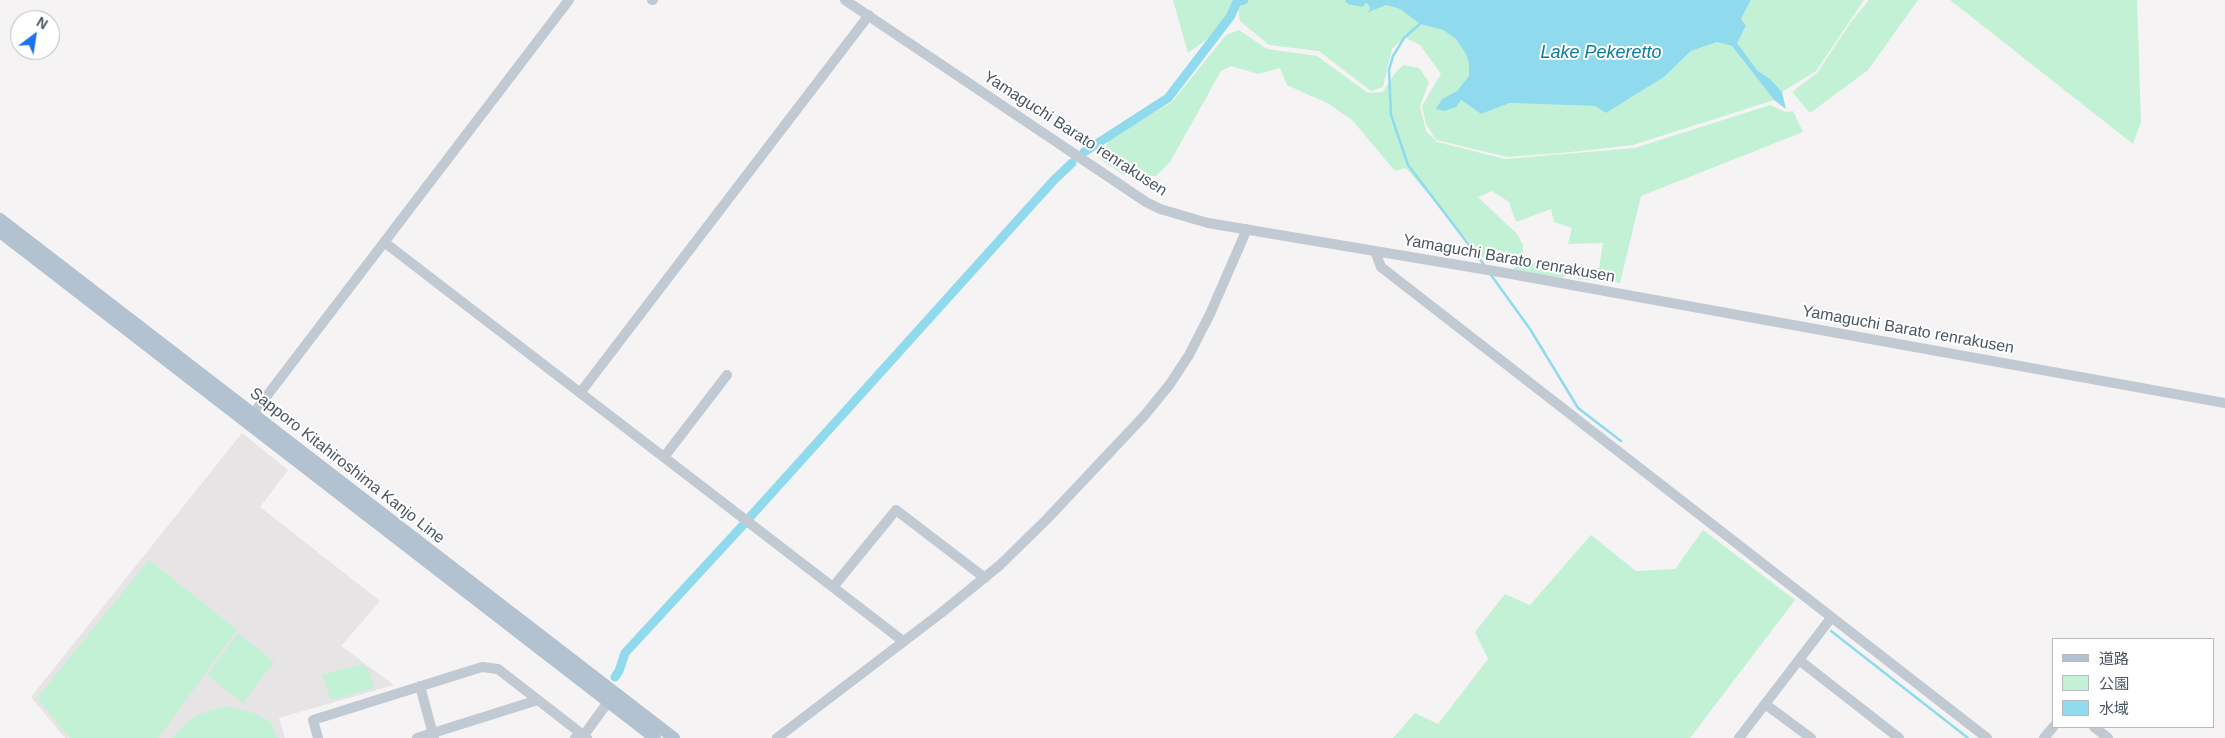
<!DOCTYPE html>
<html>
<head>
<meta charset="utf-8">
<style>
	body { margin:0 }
	#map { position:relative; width:2225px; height:738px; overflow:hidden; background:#f5f3f3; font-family:Arial,"Noto Sans JP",sans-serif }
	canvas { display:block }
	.legend { position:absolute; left:2052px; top:638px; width:162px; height:90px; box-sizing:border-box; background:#fff; border:1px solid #b7bbc0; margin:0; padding:6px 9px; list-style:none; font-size:15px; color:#4a5661 }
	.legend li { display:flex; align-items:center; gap:10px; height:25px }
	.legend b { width:25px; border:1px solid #b7bbc0 }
	.north { position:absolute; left:10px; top:10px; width:50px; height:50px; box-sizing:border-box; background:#fff; border:1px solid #b7bbc0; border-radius:50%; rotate:31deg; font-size:14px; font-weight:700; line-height:20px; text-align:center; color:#4a5661 }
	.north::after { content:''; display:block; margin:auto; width:18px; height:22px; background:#1a73e8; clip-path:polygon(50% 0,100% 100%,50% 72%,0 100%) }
</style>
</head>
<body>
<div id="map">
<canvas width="2225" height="738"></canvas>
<ul class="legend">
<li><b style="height:6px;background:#b3c2d1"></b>道路</li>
<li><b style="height:14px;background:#c3f1d5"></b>公園</li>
<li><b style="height:14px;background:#90daee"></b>水域</li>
</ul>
<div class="north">N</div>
</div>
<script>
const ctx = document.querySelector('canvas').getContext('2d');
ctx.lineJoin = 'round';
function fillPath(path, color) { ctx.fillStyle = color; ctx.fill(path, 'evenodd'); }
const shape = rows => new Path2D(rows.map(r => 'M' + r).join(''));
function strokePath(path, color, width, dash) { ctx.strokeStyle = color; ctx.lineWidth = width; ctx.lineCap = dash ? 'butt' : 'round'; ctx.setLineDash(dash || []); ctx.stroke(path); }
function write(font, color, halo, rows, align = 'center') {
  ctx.font = font + ' Arial,sans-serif'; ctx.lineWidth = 4; ctx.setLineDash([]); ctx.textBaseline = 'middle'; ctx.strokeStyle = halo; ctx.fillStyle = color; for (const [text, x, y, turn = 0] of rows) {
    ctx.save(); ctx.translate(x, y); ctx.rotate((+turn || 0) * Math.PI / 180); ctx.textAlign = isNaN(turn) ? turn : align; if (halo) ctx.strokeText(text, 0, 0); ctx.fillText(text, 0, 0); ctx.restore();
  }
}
const education = shape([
	[242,433,288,470,260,507,380,601,341,646,394,685,279,718,285,738,65,738,31,697]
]);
const green = shape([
	[1173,0,1360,0,1368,4,1370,10,1368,13,1386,5,1400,9,1420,24,1443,30,1456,39,1466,54,1469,64,1469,77,1457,91,1442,99,1461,100,1481,114,1510,103,1595,106,1606,113,1664,77,1691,51,1717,42,1732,46,1774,100,1633,145,1571,152,1507,157,1436,140,1426,124,1422,106,1441,74,1420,45,1404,37,1392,49,1383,87,1371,91,1319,51,1269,45,1240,21,1237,2,1213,35,1188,53],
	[1751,0,1864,0,1816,71,1782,92,1770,79,1757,70,1736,43,1746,27,1741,19],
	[1869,0,1918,0,1868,70,1810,113,1792,92,1817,73,1851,22],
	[1950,0,2137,0,2141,122,2133,144],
	[1239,30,1267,49,1317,56,1368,93,1383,92,1395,73,1403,65,1419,68,1429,82,1420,106,1426,131,1437,142,1505,159,1635,148,1770,105,1785,112,1793,111,1803,132,1641,196,1620,283,1578,279,1582,269,1599,268,1603,243,1568,244,1572,228,1554,222,1551,209,1516,222,1509,202,1492,191,1478,197,1517,234,1523,245,1522,259,1531,263,1553,260,1570,264,1570,272,1562,278,1514,271,1517,255,1491,248,1483,258,1406,168,1395,171,1352,120,1329,104,1287,85,1280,68,1258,74,1231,66,1221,71,1170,162,1156,176,1124,175,1099,158,1110,139,1172,102,1226,35],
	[1703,530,1795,600,1690,738,1393,738,1415,713,1438,724,1488,659,1475,632,1505,594,1530,605,1591,535,1636,571,1675,569],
	[149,560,237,630,158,738,70,738,37,698],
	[238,633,274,662,243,703,207,675],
	[362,664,369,670,374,688,331,700,322,675],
	[226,706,253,713,271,722,277,738,172,738,188,721,197,715]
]);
const water = shape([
	[1360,0,1751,0,1741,19,1746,26,1737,43,1757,70,1770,79,1782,92,1786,109,1774,100,1732,46,1717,42,1691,51,1664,77,1606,113,1595,106,1510,103,1481,114,1461,100,1456,107,1444,111,1436,109,1442,99,1457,91,1469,76,1469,64,1466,54,1456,39,1443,30,1420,24,1400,9,1386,5,1367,13,1370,9,1368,4]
]);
const stream = shape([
	[1422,22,1404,38,1393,56,1389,70,1391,115,1408,165,1485,266],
	[1491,275,1530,329,1578,408,1621,441],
	[1831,631,1968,738]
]);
const canal = shape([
	[1350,0,1361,2],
	[1084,152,1168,98,1230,17,1237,2,1244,0],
	[750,517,1054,180,1072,163],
	[615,677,619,671,625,653,745,523]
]);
const minor = shape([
	[652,0,653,0],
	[845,0,1146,202,1160,209,1208,223,1500,272,2225,403],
	[384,242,903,641],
	[1375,251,1381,267,1987,738],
	[580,393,869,15],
	[253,414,569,0],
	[664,457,727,375],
	[833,587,896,510,985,578],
	[1799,660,1899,738],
	[420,686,434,738],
	[1765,704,1811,738],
	[2094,727,2108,738],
	[318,738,313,720,482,667,498,669,587,738],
	[417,738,538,700],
	[575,738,584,735,608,702],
	[777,738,941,613,1000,565,1047,519,1144,416,1170,384,1189,355,1210,314,1247,229],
	[1739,738,1831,618],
	[2044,738,2054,726]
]);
const major = shape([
	[0,219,674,738],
	[0,232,655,738]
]);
const streetNames = [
	["Yamaguchi Barato renrakusen",1075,134,33],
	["Yamaguchi Barato renrakusen",1509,259,10],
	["Yamaguchi Barato renrakusen",1908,330,10],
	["Sapporo Kitahiroshima Kanjo Line",347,466,38]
];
const waterNames = [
	["Lake Pekeretto",1601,53]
];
fillPath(education, '#e6e4e5');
fillPath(green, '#c3f1d5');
fillPath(water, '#90daee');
strokePath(stream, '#90daee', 2.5);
strokePath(canal, '#90daee', 9);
strokePath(minor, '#c1cad2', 10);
strokePath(major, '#b3c2d1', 12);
write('16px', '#4a5661', '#fff', streetNames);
write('italic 18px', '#0c7c9b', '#fff', waterNames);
</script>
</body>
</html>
